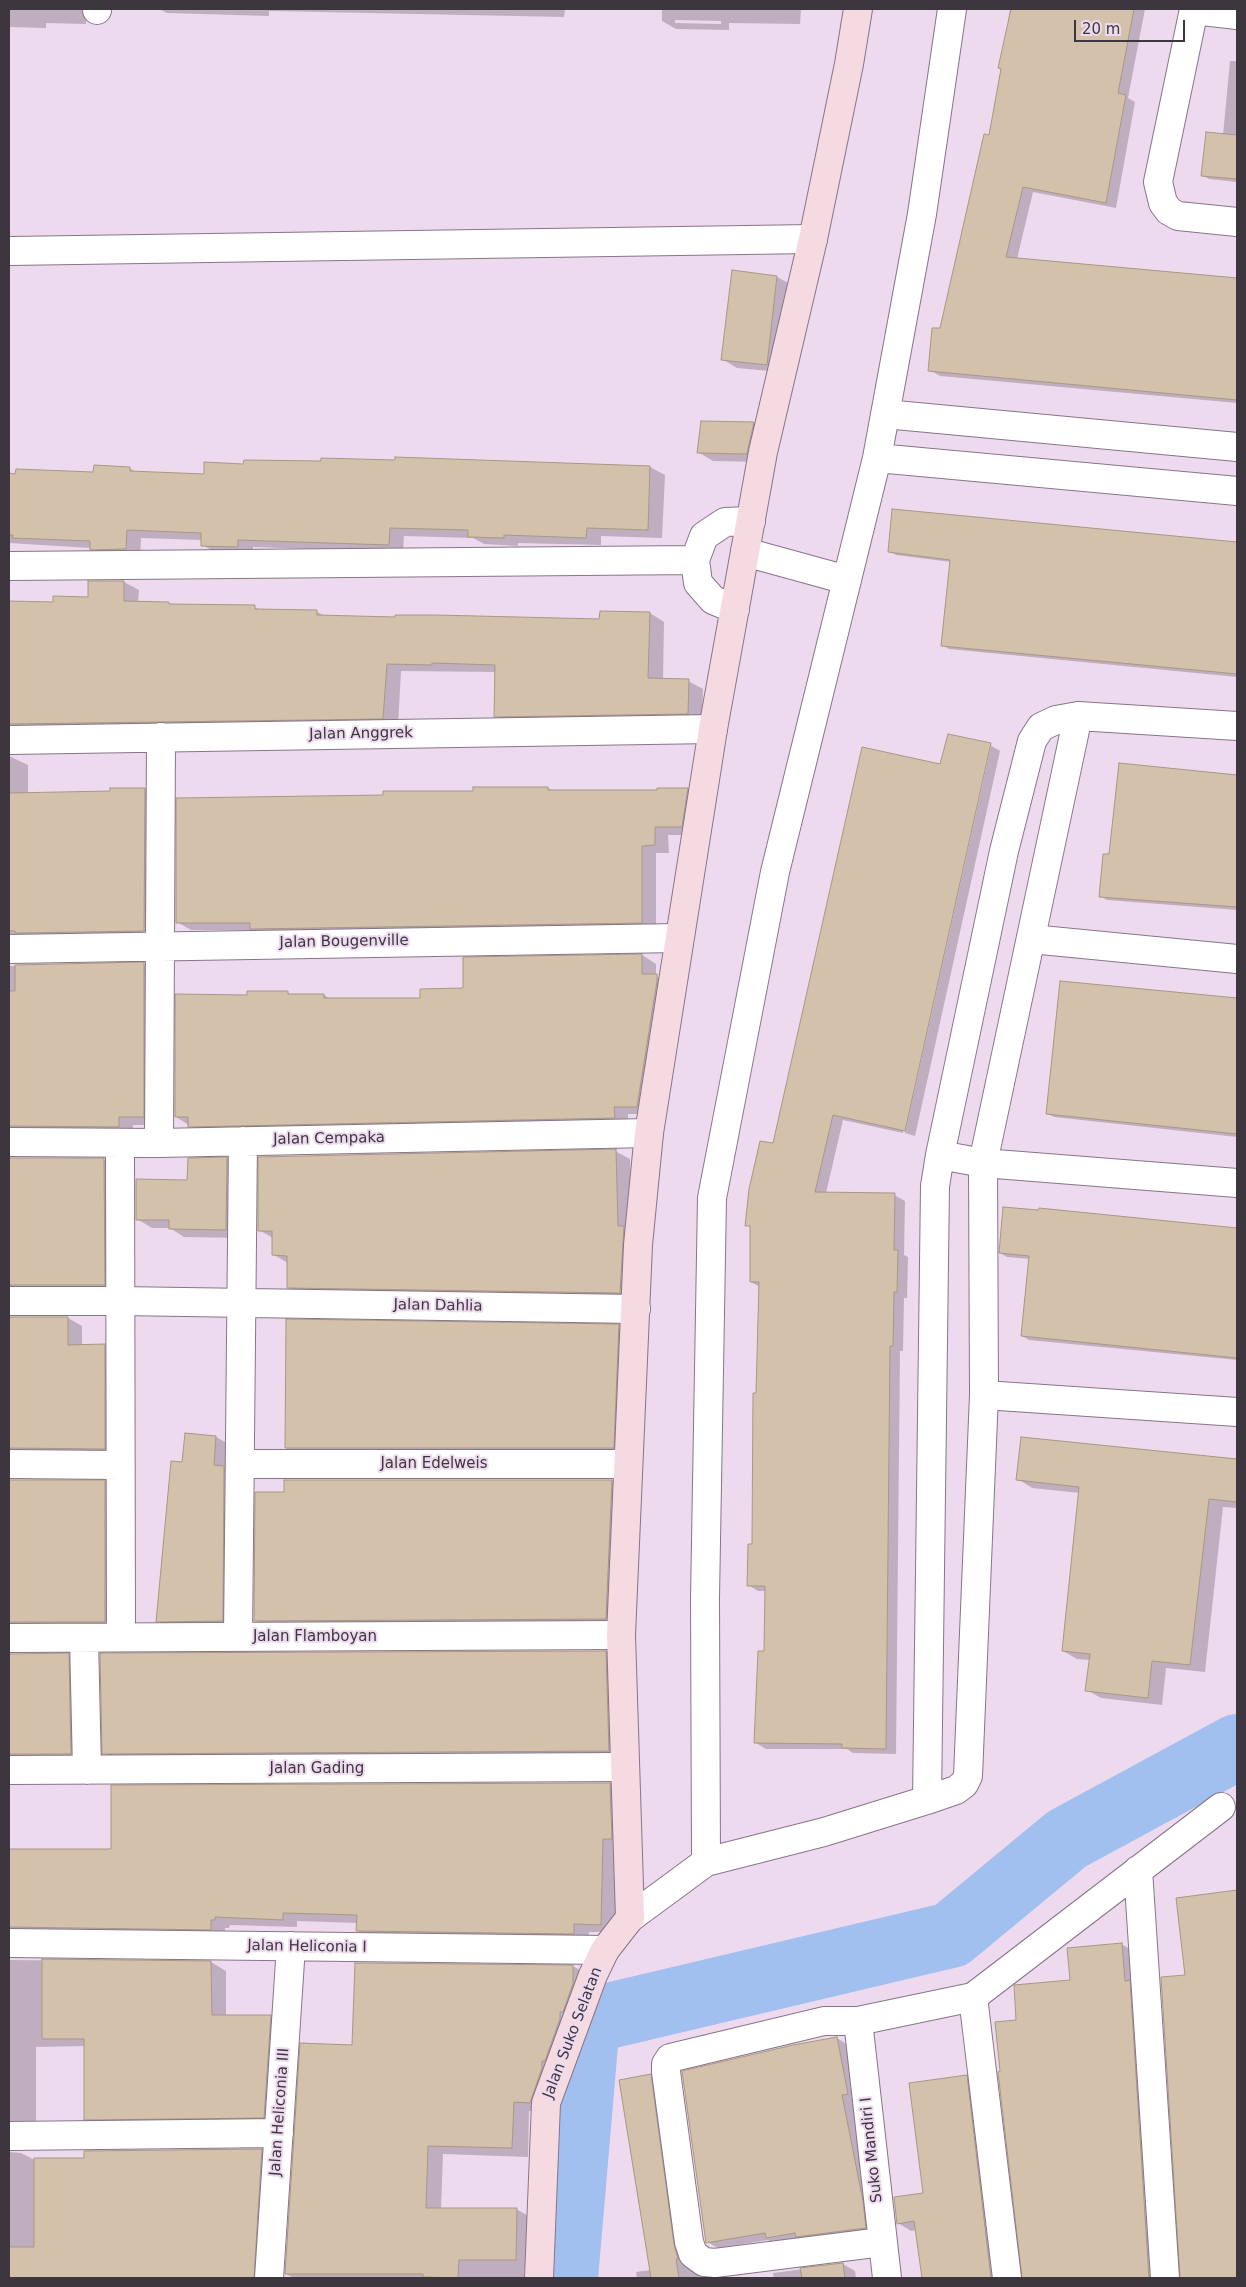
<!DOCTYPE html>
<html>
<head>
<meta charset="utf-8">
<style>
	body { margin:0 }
	#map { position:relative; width:1246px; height:2287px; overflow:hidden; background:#eedaef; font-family:"DejaVu Sans",sans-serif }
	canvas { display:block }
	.frame { position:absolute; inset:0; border:10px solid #3e363e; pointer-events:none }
	.scale { position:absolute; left:1074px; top:20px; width:111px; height:22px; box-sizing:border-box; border:2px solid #3e363e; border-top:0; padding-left:6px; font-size:15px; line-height:18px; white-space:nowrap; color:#3e363e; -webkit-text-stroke:4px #eedaef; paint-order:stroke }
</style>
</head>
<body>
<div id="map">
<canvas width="1246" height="2287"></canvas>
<div class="frame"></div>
<div class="scale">20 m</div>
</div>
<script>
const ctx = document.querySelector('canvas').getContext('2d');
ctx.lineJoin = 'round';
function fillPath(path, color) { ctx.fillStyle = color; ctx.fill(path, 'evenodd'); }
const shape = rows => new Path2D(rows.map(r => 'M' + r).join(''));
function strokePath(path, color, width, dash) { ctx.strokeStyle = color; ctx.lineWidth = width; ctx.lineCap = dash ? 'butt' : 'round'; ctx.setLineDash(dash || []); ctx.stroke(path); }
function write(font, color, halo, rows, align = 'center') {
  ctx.font = font + ' "DejaVu Sans",sans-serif'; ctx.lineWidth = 4; ctx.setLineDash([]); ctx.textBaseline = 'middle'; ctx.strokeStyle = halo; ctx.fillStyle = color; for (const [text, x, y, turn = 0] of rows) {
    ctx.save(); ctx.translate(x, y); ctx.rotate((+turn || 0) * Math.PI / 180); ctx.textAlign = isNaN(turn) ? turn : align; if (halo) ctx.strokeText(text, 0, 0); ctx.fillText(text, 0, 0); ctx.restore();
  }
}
const shadow = shape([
	[9,9,87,9,86,24,46,23,46,28,9,27],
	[159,9,565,9,564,17,269,11,269,16,167,13],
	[662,9,801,9,800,24,729,23,729,30,676,29,662,21],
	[675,20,721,21,721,24,675,23],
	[1010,9,1145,9,1128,98,1135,102,1116,208,1033,192,1017,259,1237,279,1237,403,940,376,930,370,990,136],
	[1230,61,1237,61,1237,182,1209,179,1202,175,1223,135],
	[733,272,777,277,792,285,781,372,737,368,722,359],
	[754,423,768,431,761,462,713,461,698,452],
	[396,458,650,467,665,475,662,538,601,536,601,545,518,543,518,546,484,544,473,538,404,536,403,552,253,547,252,555,217,553,202,545,202,540,141,538,140,557,106,557,91,548,9,543,9,475,94,473,129,468,136,472,205,475,245,465,396,461],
	[893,510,1237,543,1237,677,949,649,942,645,951,562,896,555,889,551],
	[90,582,124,582,139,590,138,602,169,603,172,605,254,607,260,610,317,612,325,616,601,620,650,613,664,622,663,680,688,681,703,689,702,721,509,724,495,716,496,672,401,671,398,726,9,744,9,603,54,603,89,599],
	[990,745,1000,751,915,1136,905,1133,991,746,989,746,903,1133,843,1120,826,1193,894,1195,905,1201,904,1255,908,1257,907,1298,904,1298,903,1351,900,1351,896,1754,853,1753,847,1749,766,1749,756,1743,765,1653,766,1591,758,1591,748,1585,753,1546,760,1287,751,1282,752,1228,747,1225,774,1145,941,765],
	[9,753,9,756,28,765,28,794,145,790,159,798,159,939,9,953],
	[1120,764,1237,775,1237,910,1107,900,1100,896,1110,855],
	[548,788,554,792,659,791,688,789,702,797,696,835,668,835,669,853,656,853,656,930,266,937,254,930,191,930,177,922,384,796],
	[642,955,656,964,656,976,671,984,651,1114,628,1114,628,1126,203,1134,176,1117,248,996,287,992,292,995,324,995,330,999,421,1000],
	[9,962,10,966,144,964,158,972,158,1125,133,1125,133,1135,9,1146],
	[1062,982,1237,999,1237,1137,1054,1117,1047,1113],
	[615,1151,630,1159,634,1301,302,1296,288,1287,288,1263,274,1255,273,1238,259,1230],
	[9,1155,10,1159,104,1160,119,1168,119,1293,9,1306],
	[227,1158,241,1167,241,1238,184,1237,170,1228,152,1228,137,1219,189,1181],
	[1040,1210,1237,1229,1237,1360,1029,1340,1022,1336,1030,1259,1007,1257,1000,1253],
	[9,1315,10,1318,68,1318,82,1326,82,1346,104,1345,119,1353,119,1457,9,1469],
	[619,1326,633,1334,627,1456,300,1456,286,1448],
	[186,1434,216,1437,230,1445,236,1629,172,1629,158,1621],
	[1022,1438,1237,1459,1237,1508,1223,1507,1205,1672,1166,1668,1162,1705,1101,1698,1087,1690,1090,1660,1077,1659,1063,1651,1080,1493,1032,1488,1018,1479],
	[9,1477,10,1481,105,1482,119,1490,120,1630,9,1643],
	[612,1481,626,1489,620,1627,270,1629,255,1620],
	[9,1652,10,1655,68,1655,83,1663,85,1762,9,1772],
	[606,1652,619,1660,622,1758,117,1761,104,1753],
	[610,1784,624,1792,618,1846,615,1932,589,1932,588,1942,372,1939,358,1931,358,1923,297,1921,297,1927,230,1925,229,1928,225,1928,225,1937,9,1948,9,1850,113,1851],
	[1237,1892,1237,2278,1182,2278,1186,1976,1177,1899],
	[1121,1944,1134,1951,1161,2278,1023,2278,1001,2072,1018,2021],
	[9,1957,10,1960,211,1962,226,1971,226,2016,270,2016,285,2024,278,2125,100,2127,85,2119,85,2046,36,2047,36,2128,9,2141],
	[357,1964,573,1966,588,1975,546,2111,529,2111,528,2157,443,2154,441,2209,516,2209,532,2218,531,2269,524,2269,524,2278,294,2278,286,2274,353,2047],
	[837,2038,848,2045,858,2100,853,2100,876,2234,779,2246,768,2240,718,2248,707,2242],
	[650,2076,663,2083,691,2268,701,2278,637,2278,636,2272,651,2270],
	[966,2077,979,2084,1003,2278,923,2278,917,2230,911,2231,898,2223,924,2194],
	[9,2149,9,2152,21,2153,33,2159,86,2159,262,2150,276,2158,268,2278,9,2278],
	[843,2264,855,2271,856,2278,774,2278,773,2273]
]);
const river = shape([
	[565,2278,587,2021,951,1935,1067,1839,1237,1747]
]);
const building = shape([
	[1011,9,1134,9,1118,93,1126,95,1106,203,1023,187,1006,257,1237,278,1237,400,928,371,932,328,940,328,984,134,989,135,1001,69,998,68,1011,9],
	[1206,132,1237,135,1237,179,1201,176,1206,132],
	[732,270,777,276,767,365,721,360,732,270],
	[701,421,754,422,747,454,697,453,701,421],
	[395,457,650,466,648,530,587,528,586,538,504,535,504,538,468,537,468,530,390,528,389,545,238,540,238,547,201,546,201,533,127,530,126,549,90,550,90,541,12,538,13,535,9,535,9,473,15,474,16,469,93,472,94,465,130,467,130,471,204,474,204,462,243,464,244,460,321,461,321,458,395,460,395,457],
	[892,509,1237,542,1237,674,941,646,950,560,888,552,892,509],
	[88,581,124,581,124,601,169,602,169,604,255,605,255,609,317,610,317,615,395,617,395,615,436,615,599,619,600,611,650,612,648,678,689,679,688,714,494,717,495,665,432,663,432,665,387,664,383,719,9,724,9,601,53,602,53,596,88,597,88,581],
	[948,734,991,743,905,1131,833,1115,815,1192,895,1193,894,1250,898,1250,897,1292,894,1292,893,1346,890,1346,886,1749,842,1748,842,1744,754,1743,758,1651,764,1651,765,1586,747,1586,748,1544,752,1544,753,1393,756,1393,759,1282,750,1282,750,1226,745,1226,749,1189,760,1141,773,1143,862,747,940,764,948,734],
	[1119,763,1237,775,1237,907,1099,897,1103,854,1109,854,1119,763],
	[473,787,548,787,548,790,657,790,657,788,688,788,682,827,655,827,655,845,642,846,642,923,250,929,250,923,176,923,176,798,383,795,383,791,473,791,473,787],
	[110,788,145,788,144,931,15,933,15,931,9,931,9,793,110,791,110,788],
	[642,954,642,974,657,974,657,981,637,1107,614,1107,615,1118,188,1127,188,1117,175,1117,175,994,247,995,247,991,288,991,288,994,324,994,324,998,420,998,420,989,463,988,463,957,642,954],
	[144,962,144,1117,119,1117,119,1127,9,1126,9,991,15,991,15,965,144,962],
	[1060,981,1237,998,1237,1134,1046,1114,1060,981],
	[616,1149,618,1226,624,1226,620,1293,287,1288,287,1256,272,1255,272,1231,258,1231,258,1157,616,1149],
	[227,1157,226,1230,169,1229,169,1220,136,1220,136,1179,187,1180,188,1158,227,1157],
	[9,1158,104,1158,105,1285,9,1285,9,1158],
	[1003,1207,1038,1210,1039,1208,1237,1228,1237,1358,1021,1336,1029,1256,999,1253,1003,1207],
	[9,1317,68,1317,68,1345,105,1344,105,1449,9,1448,9,1317],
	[286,1319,619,1324,614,1448,285,1448,286,1319],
	[185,1433,216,1436,214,1465,224,1466,223,1621,156,1622,171,1461,182,1462,185,1433],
	[1021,1437,1237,1459,1237,1502,1209,1499,1190,1665,1152,1661,1148,1698,1085,1691,1090,1654,1062,1651,1079,1487,1016,1480,1021,1437],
	[9,1480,105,1480,105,1622,9,1622,9,1480],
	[284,1480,612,1480,606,1619,254,1621,255,1492,284,1492,284,1480],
	[606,1651,609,1751,102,1754,100,1653,606,1651],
	[69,1653,71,1754,9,1754,9,1654,69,1653],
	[610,1783,612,1839,603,1839,601,1925,574,1924,574,1934,356,1931,357,1915,283,1913,283,1920,215,1917,215,1920,211,1920,211,1930,9,1927,9,1849,111,1849,111,1785,610,1783],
	[1237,1890,1237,2278,1180,2278,1161,1977,1185,1975,1176,1898,1237,1890],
	[1122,1943,1125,1981,1130,1980,1149,2278,1022,2278,998,2072,1000,2071,995,2022,1016,2020,1014,1985,1070,1980,1067,1948,1122,1943],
	[42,1959,211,1961,212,2015,271,2015,264,2118,84,2120,84,2039,42,2039,42,1959],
	[355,1963,573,1965,573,1984,563,2012,560,2012,560,2019,545,2061,542,2061,542,2068,530,2103,514,2102,512,2148,428,2146,426,2208,517,2208,516,2260,459,2260,458,2278,423,2277,423,2274,285,2274,300,2043,352,2045,355,1963],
	[837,2037,848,2094,842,2095,863,2201,866,2228,796,2237,795,2233,766,2238,765,2233,706,2243,682,2071,793,2045,837,2037],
	[651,2074,674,2244,678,2259,676,2259,679,2278,651,2278,619,2080,651,2074],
	[967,2075,991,2278,922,2278,914,2221,897,2224,894,2197,923,2193,909,2083,967,2075],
	[262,2149,254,2278,9,2278,9,2247,34,2247,34,2158,84,2158,84,2151,262,2149],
	[843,2263,845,2278,802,2278,800,2268,843,2263]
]);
const street = shape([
	[1194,9,1158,182,1163,203,1169,211,1178,216,1237,222],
	[97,10,97,9],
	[1194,10,1237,15],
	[9,251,813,239],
	[885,414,1237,447],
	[877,458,1237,491],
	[745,552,847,580],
	[9,566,695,560],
	[735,609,713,600,698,583,695,560,704,536,725,522,751,521],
	[9,740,713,729],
	[1031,939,1237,959],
	[9,949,679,938],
	[9,1142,159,1143,649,1133],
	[120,1143,121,1637],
	[159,1143,161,737],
	[940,1155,983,1163,1237,1183],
	[9,1301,120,1301,636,1309],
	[984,1395,1237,1412],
	[9,1464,120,1465],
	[240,1464,628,1464],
	[238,1637,243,1141],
	[9,1638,621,1635],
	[84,1638,87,1770],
	[9,1770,625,1767],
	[927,1800,935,1186,940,1155,1004,851,1032,741,1041,727,1056,720,1078,716,1237,726],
	[706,1862,705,1598,712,1198,775,872,877,458,922,214,952,9],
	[1138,1870,1165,2278],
	[630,1918,706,1862,824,1832,927,1800,956,1790,964,1784,968,1776,984,1395,983,1163,1078,716],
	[9,1943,605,1950],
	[973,1997,1007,2278],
	[858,2021,887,2278],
	[9,2136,279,2133],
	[882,2242,715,2263,704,2262,693,2254,689,2242,666,2072,666,2064,670,2058,824,2021,858,2021,973,1997,1221,1807],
	[269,2278,291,1946]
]);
const secondary = shape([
	[539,2278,546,2103,593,1975,605,1950,630,1918,621,1635,638,1245,649,1133,713,729,763,452,813,239,849,64,858,9]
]);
const streetNames = [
	["Jalan Anggrek",361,734,-1],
	["Jalan Bougenville",344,942,-1],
	["Jalan Cempaka",329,1139,-1],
	["Jalan Dahlia",438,1306,1],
	["Jalan Edelweis",434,1464],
	["Jalan Flamboyan",315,1637],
	["Jalan Gading",317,1769],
	["Jalan Heliconia I",307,1947,1],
	["Jalan Suko Selatan",573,2033,-69],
	["Jalan Heliconia III",280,2112,-86],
	["Suko Mandiri I",872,2150,-96]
];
fillPath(shadow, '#0003');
strokePath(river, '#a1bfef', 66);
fillPath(building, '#d3c1ab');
strokePath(building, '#a89782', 1);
strokePath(street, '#877588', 30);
strokePath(secondary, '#877588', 30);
strokePath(street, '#fff', 28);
strokePath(secondary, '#f6dae1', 28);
write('15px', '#3e363e', '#eedaef', streetNames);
</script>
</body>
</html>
